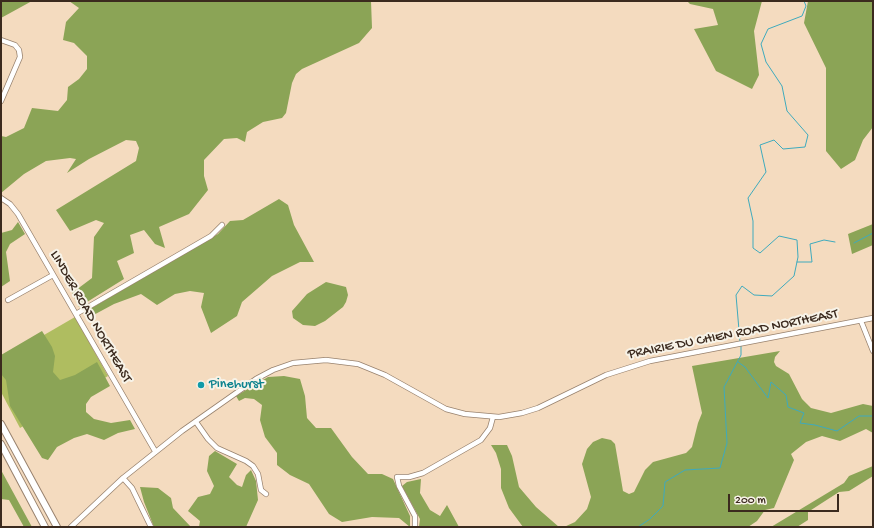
<!DOCTYPE html>
<html>
<head>
<meta charset="utf-8">
<style>
	body { margin:0 }
	#map { position:relative; width:874px; height:528px; overflow:hidden; background:#f4dbbf; font-family:"Gochi Hand",sans-serif }
	canvas { display:block }
	.frame { position:absolute; inset:0; border:2px solid #3b2a1e; pointer-events:none }
	.scale { position:absolute; left:728px; top:494px; width:111px; height:18px; box-sizing:border-box; border:2px solid #3b2a1e; border-top:0; padding-left:5px; font-size:12px; line-height:14px; white-space:nowrap; color:#3b2a1e; -webkit-text-stroke:3px #f7f3e8; paint-order:stroke }
</style>
</head>
<body>
<div id="map">
<canvas width="874" height="528"></canvas>
<div class="frame"></div>
<div class="scale">200 m</div>
</div>
<script>
const ctx = document.querySelector('canvas').getContext('2d');
ctx.lineJoin = 'round';
function fillPath(path, color) { ctx.fillStyle = color; ctx.fill(path, 'evenodd'); }
const shape = rows => new Path2D(rows.map(r => 'M' + r).join(''));
function strokePath(path, color, width, dash) { ctx.strokeStyle = color; ctx.lineWidth = width; ctx.lineCap = dash ? 'butt' : 'round'; ctx.setLineDash(dash || []); ctx.stroke(path); }
function write(font, color, halo, rows, align = 'center') {
  ctx.font = font + ' "Gochi Hand",sans-serif'; ctx.lineWidth = 4; ctx.setLineDash([]); ctx.textBaseline = 'middle'; ctx.strokeStyle = halo; ctx.fillStyle = color; for (const [text, x, y, turn = 0] of rows) {
    ctx.save(); ctx.translate(x, y); ctx.rotate((+turn || 0) * Math.PI / 180); ctx.textAlign = isNaN(turn) ? turn : align; if (halo) ctx.strokeText(text, 0, 0); ctx.fillText(text, 0, 0); ctx.restore();
  }
}
const green = shape([
	[75,317,108,376,20,428,1,392,1,360]
]);
const forest = shape([
	[1,1,32,1,1,18],
	[69,1,371,1,372,28,359,43,302,69,296,74,292,83,286,113,282,118,263,122,247,132,245,142,237,138,224,139,204,160,204,176,208,190,189,214,159,227,165,248,155,244,144,230,130,235,134,253,117,261,124,279,79,307,72,293,92,278,94,237,104,223,96,220,70,231,56,210,136,161,139,148,136,141,126,140,89,159,67,173,76,159,70,158,46,161,24,174,1,193,1,136,6,137,24,128,32,108,58,111,67,100,68,87,79,79,87,69,87,56,74,43,63,40,66,22,79,8],
	[687,1,762,1,754,31,759,75,752,89,716,71,694,29,718,25,713,9,690,4],
	[808,1,873,1,873,127,863,140,855,160,841,169,826,151,826,68,804,23],
	[279,199,288,205,294,225,314,262,300,262,272,276,242,302,237,316,211,333,201,307,204,293,190,291,175,294,157,305,141,294,114,304,88,318,83,313,218,234,230,221,243,220],
	[18,222,25,234,10,244,6,252,10,281,1,287,1,233,12,230],
	[873,224,873,245,852,254,848,234],
	[326,282,346,287,348,295,346,302,343,307,325,321,315,326,303,325,293,318,292,311,307,294],
	[42,331,52,347,55,356,53,372,60,380,75,375,97,362,110,386,91,397,86,404,86,412,94,419,111,423,130,420,135,429,118,433,104,440,87,434,74,438,57,447,48,460,42,458,10,406,6,380,1,374,1,355],
	[780,351,775,357,774,362,776,366,789,374,802,399,811,408,831,413,863,404,873,406,873,433,866,429,840,441,822,436,806,442,791,454,794,460,774,508,765,510,757,521,748,527,564,527,575,522,587,509,591,497,582,464,587,449,593,442,602,438,611,440,615,444,623,491,629,494,634,492,645,470,653,462,686,453,692,447,698,423,702,413,692,366],
	[284,376,300,379,305,396,307,418,316,428,331,428,352,457,368,474,382,474,393,479,410,516,410,527,399,518,372,517,342,522,329,514,309,484,290,475,277,465,277,453,265,437,260,420,262,405,254,399,245,398,239,401,236,396,268,377],
	[491,445,507,445,512,456,519,487,536,507,559,527,523,527,509,508,501,488,501,469,496,453],
	[215,451,237,464,229,477,237,485,242,487,246,475,251,470,256,481,258,500,246,527,199,527,200,521,188,511,198,497,210,494,214,486,207,471,209,456],
	[873,466,873,476,849,491,839,492,808,512,808,520,797,527,771,527,844,483,849,476],
	[1,470,32,527,24,527,9,500,1,499],
	[421,479,420,493,430,510,440,516,447,505,459,527,419,527,420,519,402,486,407,482],
	[140,487,158,488,171,498,173,508,191,527,154,527,144,502]
]);
const stream = shape([
	[854,243,873,233],
	[797,262,812,262,810,244,824,240,835,242],
	[740,342,736,295,742,286,754,295,772,296,794,276,798,257,797,240,779,236,760,253,753,248,753,221,748,198,766,172,760,145,774,140,783,149,805,147,808,135,787,111,782,86,766,62,761,44,768,29,802,16,806,6,804,1],
	[738,362,745,367,768,398,771,382,786,395,788,407,804,413,800,423,815,425,837,431,859,416,873,416],
	[638,527,650,519,663,506,665,482,685,470,720,468,727,443,724,387,741,355,741,345]
]);
const minor = shape([
	[1,40,15,45,19,50,20,57,1,101],
	[1,198,10,204,18,214,155,451],
	[8,300,53,275],
	[76,314,211,236,222,225],
	[861,321,873,351],
	[196,422,208,439,217,448,246,461,253,466,258,474,261,490,266,494],
	[123,478,132,488,151,527],
	[71,527,123,478,182,431,256,379,273,370,293,363,326,360,358,364,385,375,446,409,465,414,499,417,522,413,538,408,606,375,650,361,873,318],
	[415,527,415,516,399,486,397,477,409,477,423,473,481,440,490,428,493,417]
]);
const highway = shape([
	[1,424,57,527],
	[1,444,45,527]
]);
const markers = [
	[201,385,4,"#0f9aa8"]
];
const streetNames = [
	["LINDER ROAD NORTHEAST",90,317,60],
	["PRAIRIE DU CHIEN ROAD NORTHEAST",733,335,-11]
];
const cultureNames = [
	["Pinehurst",209,385]
];
fillPath(green, '#afbd60');
fillPath(forest, '#8ba456');
strokePath(stream, '#3eaabd', 1);
strokePath(minor, '#98826e', 6);
strokePath(highway, '#98826e', 8);
strokePath(minor, '#fff', 4.5);
strokePath(highway, '#fff', 6);
for (const [x, y, r, color] of markers) { const dot = new Path2D(); dot.arc(x, y, r, 0, 2 * Math.PI); ctx.fillStyle = color; ctx.fill(dot); strokePath(dot, '#f7f3e8', 1.5); }
write('14px', '#3b2a1e', '#f7f3e8', streetNames);
write('14px', '#0d838f', '#f7f3e8', cultureNames, 'left');
</script>
</body>
</html>
